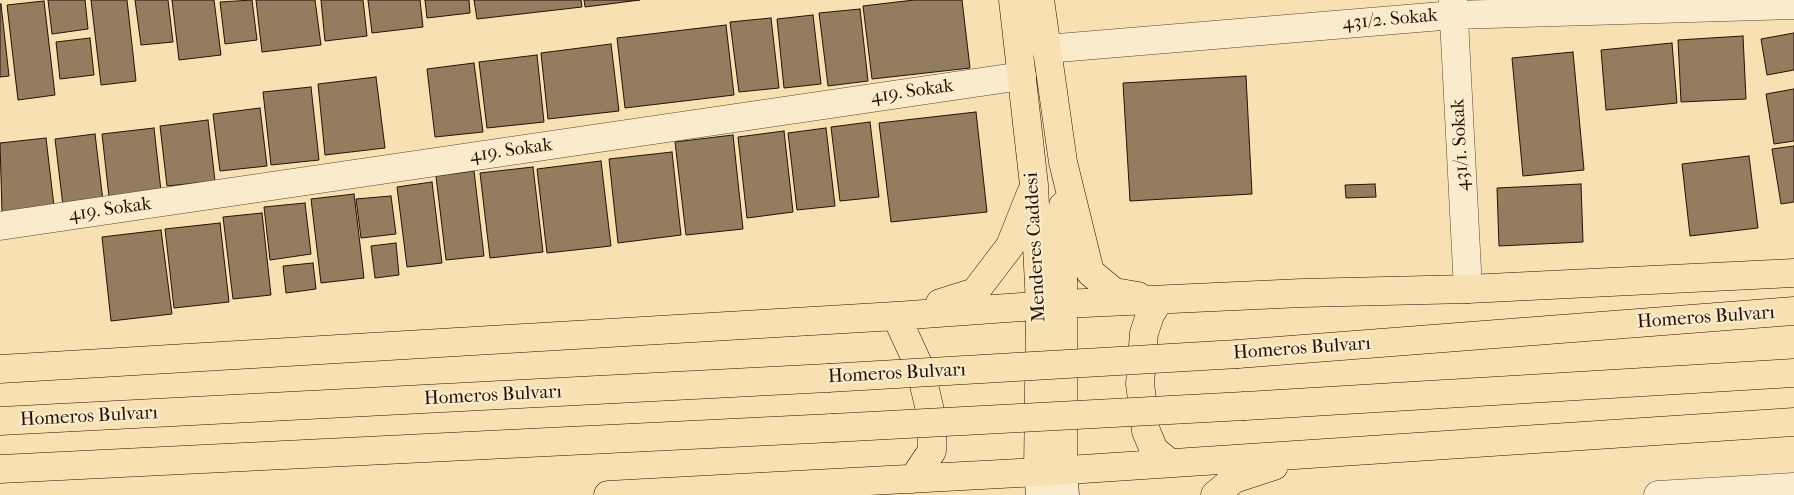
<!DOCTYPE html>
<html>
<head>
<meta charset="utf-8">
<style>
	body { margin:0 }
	canvas { display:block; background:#f7e0b1 }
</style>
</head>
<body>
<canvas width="1794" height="495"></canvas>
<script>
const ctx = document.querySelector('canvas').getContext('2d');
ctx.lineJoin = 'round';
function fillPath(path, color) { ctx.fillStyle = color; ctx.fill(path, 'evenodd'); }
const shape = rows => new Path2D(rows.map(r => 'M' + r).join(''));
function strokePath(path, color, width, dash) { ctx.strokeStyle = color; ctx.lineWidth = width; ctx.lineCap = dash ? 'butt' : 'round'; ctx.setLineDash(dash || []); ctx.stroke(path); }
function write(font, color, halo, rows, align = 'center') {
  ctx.font = font + ' "IM FELL French Canon",serif'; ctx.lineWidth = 4.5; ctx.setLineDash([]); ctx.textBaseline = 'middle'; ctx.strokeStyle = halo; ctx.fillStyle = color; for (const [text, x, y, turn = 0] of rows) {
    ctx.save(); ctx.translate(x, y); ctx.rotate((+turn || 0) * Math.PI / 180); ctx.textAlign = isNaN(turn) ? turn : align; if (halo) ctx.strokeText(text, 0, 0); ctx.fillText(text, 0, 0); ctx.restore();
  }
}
const building = shape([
	[48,0,85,0,88,29,52,34,48,0],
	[91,0,127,0,136,81,101,85,91,0],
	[135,0,168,0,173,42,141,45,135,0],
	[172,0,214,0,221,55,179,60,172,0],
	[252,0,257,40,225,44,220,2,252,0],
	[256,0,315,0,321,45,262,52,256,0],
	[321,0,363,0,367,36,325,41,321,0],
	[368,0,420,0,423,27,372,33,368,0],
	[425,0,469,0,470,13,427,18,425,0],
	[474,0,581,0,582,7,477,19,474,0],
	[584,0,640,0,585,7,584,0],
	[914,0,962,0,970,68,872,79,863,6,914,0],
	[44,1,55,95,18,100,7,5,44,1],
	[1,4,9,76,0,77,0,4,1,4],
	[860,9,868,81,828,86,819,13,860,9],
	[813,15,821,84,784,88,777,19,813,15],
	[771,18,779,88,739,92,730,22,771,18],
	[726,25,734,95,625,108,617,38,726,25],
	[1794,33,1794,70,1767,75,1761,39,1794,33],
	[1743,36,1746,99,1681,102,1678,40,1743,36],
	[90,38,94,75,60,79,56,42,90,38],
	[1672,43,1677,103,1606,110,1601,50,1672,43],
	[611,44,619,111,548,119,541,53,611,44],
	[1573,52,1584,170,1523,176,1512,58,1573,52],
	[537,55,544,122,487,128,479,62,537,55],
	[474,63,483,132,435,137,427,69,474,63],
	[1246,76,1252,194,1130,201,1123,83,1246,76],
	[376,77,385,148,325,155,318,84,376,77],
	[311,87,319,160,271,165,263,92,311,87],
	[1794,89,1794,141,1774,144,1766,94,1794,89],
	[260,108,267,166,220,171,213,114,260,108],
	[976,112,987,212,891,222,879,123,976,112],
	[208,120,215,181,167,186,160,126,208,120],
	[870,122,879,197,840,201,831,127,870,122],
	[154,128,161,191,109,197,102,134,154,128],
	[826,128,835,206,797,210,788,133,826,128],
	[784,131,793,212,747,218,738,137,784,131],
	[95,134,103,201,63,206,55,139,95,134],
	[733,135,743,229,686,235,675,142,733,135],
	[46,138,54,206,2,212,0,143,46,138],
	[1794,146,1794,202,1781,204,1772,149,1794,146],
	[672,152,681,235,618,243,609,159,672,152],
	[1749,156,1758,228,1690,236,1682,164,1749,156],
	[601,161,611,246,547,253,537,169,601,161],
	[533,167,543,252,490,258,480,173,533,167],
	[474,171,484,256,446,260,436,176,474,171],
	[432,182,442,263,407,267,397,187,432,182],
	[1375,184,1376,197,1346,198,1345,185,1375,184],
	[1581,184,1583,242,1499,246,1497,188,1581,184],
	[354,194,364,278,321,283,311,199,354,194],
	[391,196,396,234,361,238,356,199,391,196],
	[305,203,311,254,270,260,264,207,305,203],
	[262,213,271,295,233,299,223,217,262,213],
	[220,223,229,302,174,308,165,229,220,223],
	[161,230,172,314,111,321,102,237,161,230],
	[396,243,399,275,375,278,371,246,396,243],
	[313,263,316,289,286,293,283,266,313,263]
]);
const street = shape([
	[1453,0,1468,289],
	[1046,49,1454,15,1794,5],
	[0,226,1022,76],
	[1658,495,1794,487]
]);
const secondary = shape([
	[1063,470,1065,495],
	[1038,472,1040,495]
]);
const primary = shape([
	[1013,0,1034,185,1040,306,1038,472],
	[1040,0,1063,162,1090,272,1114,292,1138,296],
	[1063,206,1063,470],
	[1159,300,1150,315,1144,333,1140,384,1146,431,1154,450,1170,463],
	[940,303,975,292,1010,246,1031,193],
	[896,316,920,368,932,419,932,451,913,479],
	[1238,354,1794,311],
	[0,369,896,316,1063,304,1302,293,1468,289,1794,273],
	[1245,406,1794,373],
	[0,421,828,378],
	[0,469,832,428],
	[608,495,1038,472,1794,422],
	[1215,495,1234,479,1274,466]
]);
const primaryBridge = shape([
	[828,378,1238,354],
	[832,428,1245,406]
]);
const streetNames = [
	["431/2. Sokak",1390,20,-5],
	["419. Sokak",912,92,-8],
	["431/1. Sokak",1461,145,-93],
	["419. Sokak",511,151,-8],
	["419. Sokak",110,210,-8],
	["Menderes Caddesi",1036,247,-93],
	["Homeros Bulvarı",1706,318,-4],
	["Homeros Bulvarı",1302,349,-4],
	["Homeros Bulvarı",897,374,-3],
	["Homeros Bulvarı",493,396,-3],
	["Homeros Bulvarı",89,417,-3]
];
fillPath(building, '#937d5f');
strokePath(building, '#261107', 1);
strokePath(street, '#5a4532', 29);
strokePath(secondary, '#261107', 29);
strokePath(primary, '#261107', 29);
strokePath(street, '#faebcc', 28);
strokePath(secondary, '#faebcc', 28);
strokePath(primary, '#f7e0b1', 28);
strokePath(primaryBridge, '#261107', 29, []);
strokePath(primaryBridge, '#f7e0b1', 28);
write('19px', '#261107', '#faebcc', streetNames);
</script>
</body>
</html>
